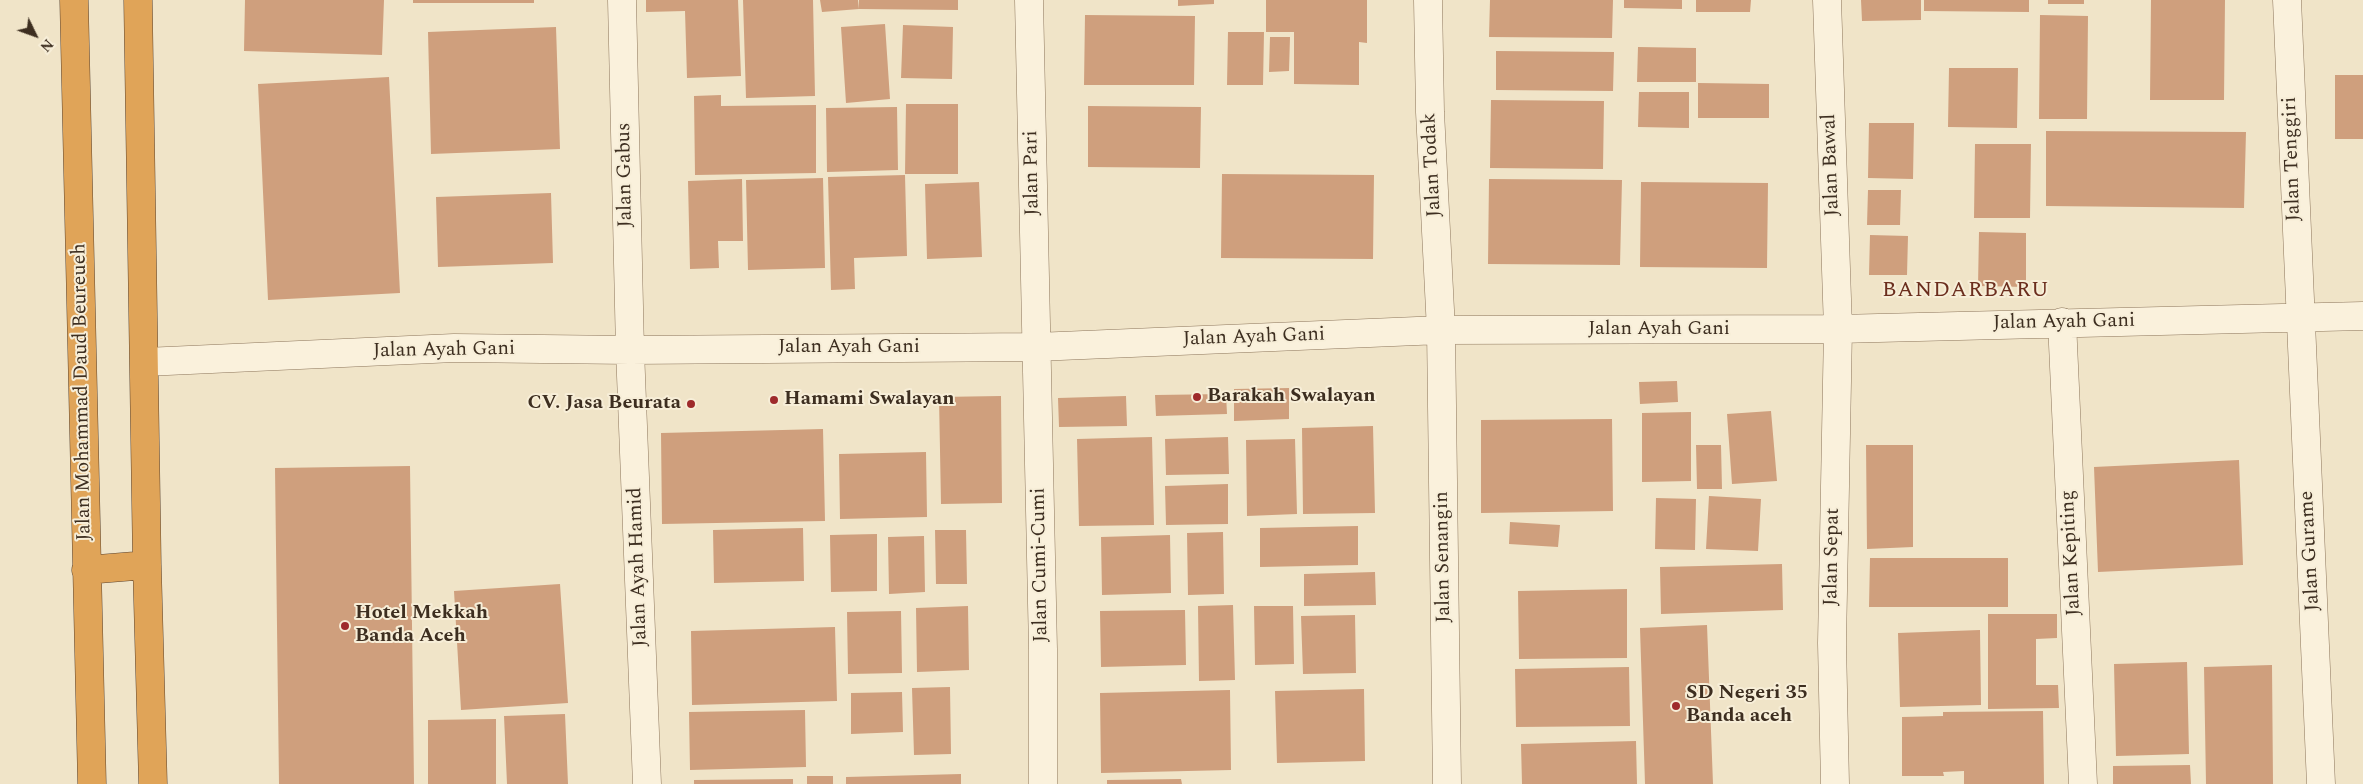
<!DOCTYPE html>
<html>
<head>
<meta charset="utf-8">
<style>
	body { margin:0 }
	#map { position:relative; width:2363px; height:784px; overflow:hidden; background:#f0e4c8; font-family:Spectral,serif }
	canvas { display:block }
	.north { position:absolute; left:10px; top:10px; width:50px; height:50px; -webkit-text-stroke:4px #f7eed8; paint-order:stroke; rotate:132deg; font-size:14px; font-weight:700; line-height:20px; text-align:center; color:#3d2e20 }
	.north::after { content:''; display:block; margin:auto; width:18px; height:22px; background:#3d2e20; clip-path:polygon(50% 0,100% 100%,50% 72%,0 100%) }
</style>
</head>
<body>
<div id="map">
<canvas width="2363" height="784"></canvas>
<div class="north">N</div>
</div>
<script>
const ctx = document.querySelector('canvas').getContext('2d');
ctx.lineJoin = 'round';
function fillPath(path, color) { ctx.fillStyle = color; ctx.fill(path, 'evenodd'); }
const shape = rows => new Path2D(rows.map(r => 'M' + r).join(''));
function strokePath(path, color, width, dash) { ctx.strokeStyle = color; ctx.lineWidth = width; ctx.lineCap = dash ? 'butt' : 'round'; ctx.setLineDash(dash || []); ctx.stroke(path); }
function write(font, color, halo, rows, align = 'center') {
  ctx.font = font + ' Spectral,serif'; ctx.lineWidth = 4; ctx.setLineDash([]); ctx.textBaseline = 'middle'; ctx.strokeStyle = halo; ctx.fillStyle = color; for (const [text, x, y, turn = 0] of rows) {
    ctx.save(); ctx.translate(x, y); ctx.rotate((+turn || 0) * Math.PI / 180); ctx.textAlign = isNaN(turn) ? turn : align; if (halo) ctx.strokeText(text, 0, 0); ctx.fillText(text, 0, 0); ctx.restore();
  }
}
const building = shape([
	[245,0,384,0,382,55,244,51],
	[413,0,534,0,534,3,413,3],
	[646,0,738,0,741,76,687,78,685,11,646,12],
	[743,0,813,0,815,96,746,98],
	[820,0,858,0,859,9,822,12],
	[859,0,958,0,958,10,859,9],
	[1178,0,1214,0,1214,4,1178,6],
	[1266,0,1367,0,1367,43,1359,42,1359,85,1294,84,1294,32,1266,32],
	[1490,0,1613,0,1612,38,1489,37],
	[1624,0,1682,0,1682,9,1624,8],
	[1696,0,1751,0,1750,12,1696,12],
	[1861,0,1921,0,1921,20,1862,21],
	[1924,0,2029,0,2029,12,1924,11],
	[2048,0,2084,0,2084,4,2048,4],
	[2151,0,2225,0,2224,100,2150,100],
	[1085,15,1195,16,1194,85,1084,85],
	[2040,15,2088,16,2087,119,2039,119],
	[885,24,890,99,846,103,841,27],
	[903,25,953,27,952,79,901,78],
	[556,27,560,149,431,154,428,32],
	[1228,32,1264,32,1263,85,1227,85],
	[1270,37,1290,37,1289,71,1269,72],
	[1638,47,1696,48,1696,82,1637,82],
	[1496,51,1614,52,1613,91,1496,90],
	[1949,68,2018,68,2017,128,1948,127],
	[2335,75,2363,75,2363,139,2335,139],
	[389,77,400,293,268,300,258,84],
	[1698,83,1769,84,1769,118,1698,118],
	[1639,92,1689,92,1689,128,1638,127],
	[721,95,721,106,816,105,816,173,695,175,694,96],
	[1491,100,1604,101,1603,169,1490,168],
	[906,104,958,104,958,174,905,174],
	[1088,106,1201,107,1200,168,1088,167],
	[897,107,898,170,827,172,826,108],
	[1869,123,1914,123,1913,179,1868,178],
	[2046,131,2246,132,2244,208,2046,206],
	[1975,144,2031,144,2030,218,1974,218],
	[1222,174,1374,175,1373,259,1221,258],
	[905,175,907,256,854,258,855,289,831,290,828,177],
	[823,178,825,268,748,270,746,180],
	[742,179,743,241,718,241,719,268,690,269,688,181],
	[1489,179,1622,180,1620,265,1488,264],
	[979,182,982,257,927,259,925,184],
	[1641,182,1768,183,1767,268,1640,267],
	[1868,190,1901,190,1900,225,1867,225],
	[551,193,553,263,438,267,436,197],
	[1979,232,2026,233,2026,287,1978,286],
	[1870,235,1908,236,1907,275,1869,275],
	[1677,381,1678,402,1640,404,1639,382],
	[1289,388,1289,419,1234,421,1234,389],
	[1226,394,1227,414,1156,416,1155,395],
	[1001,396,1002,503,941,504,939,397],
	[1126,396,1127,426,1059,427,1058,398],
	[1771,411,1777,481,1732,484,1727,414],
	[1691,412,1691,481,1642,482,1642,413],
	[1612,419,1613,511,1481,513,1481,420],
	[1373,426,1375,513,1303,514,1302,428],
	[823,429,825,521,662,524,661,433],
	[1152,437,1154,525,1079,526,1077,439],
	[1228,437,1229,474,1166,475,1165,439],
	[1295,439,1297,514,1247,516,1246,440],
	[1696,445,1721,445,1722,489,1697,489],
	[1866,445,1913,445,1913,547,1867,549],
	[926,452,927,517,840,519,839,454],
	[2239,460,2243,565,2098,572,2094,467],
	[410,466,414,784,279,784,275,468],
	[1228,484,1228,524,1166,525,1165,486],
	[1709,496,1761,499,1758,551,1706,549],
	[1656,498,1696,499,1695,550,1655,549],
	[1510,522,1560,525,1558,547,1509,544],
	[1358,526,1358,565,1260,567,1260,528],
	[803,528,804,581,714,583,713,530],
	[935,530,966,530,967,584,936,584],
	[1223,532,1224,594,1188,595,1187,533],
	[877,534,877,591,831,592,830,535],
	[1170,535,1171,593,1102,595,1101,537],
	[924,536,925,592,889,594,888,537],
	[1870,558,2008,558,2008,607,1869,607],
	[1782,564,1783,610,1661,614,1660,567],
	[1375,572,1376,605,1304,606,1304,574],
	[560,584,568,703,461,710,454,591],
	[1627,589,1627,658,1519,659,1518,591],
	[1233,605,1235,680,1199,681,1198,606],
	[968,606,969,670,917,672,916,608],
	[1254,606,1293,606,1294,664,1255,665],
	[1185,610,1186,665,1101,667,1100,611],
	[901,611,902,673,848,674,847,612],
	[1988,614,2057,614,2057,638,2036,639,2036,685,2058,685,2059,708,1988,709],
	[1355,615,1356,673,1303,674,1301,616],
	[1707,625,1713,784,1645,784,1640,628],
	[835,627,837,701,692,705,691,631],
	[1980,630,1981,705,1900,707,1898,633],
	[2187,662,2189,754,2116,756,2114,664],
	[2272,665,2273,784,2206,784,2204,667],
	[1629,667,1630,726,1516,727,1515,669],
	[950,687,951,754,914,755,912,688],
	[1364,689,1365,761,1277,763,1275,691],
	[1230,690,1231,770,1101,773,1100,693],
	[902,692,903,732,851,734,851,693],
	[805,710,806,767,690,770,689,712],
	[2043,711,2044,784,1964,784,1964,771,1943,772,1944,776,1902,776,1902,717,1943,716,1943,712],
	[565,714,568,784,507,784,504,716],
	[496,719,496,784,428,784,428,720],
	[1636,741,1637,784,1522,784,1521,744],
	[2190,765,2191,784,2113,784,2113,766],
	[961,774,961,784,846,784,846,777],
	[807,776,833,776,833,784,807,784],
	[793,779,793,784,694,784,694,780],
	[1181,779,1182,784,1107,784,1107,780]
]);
const street = shape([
	[622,0,630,350,647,784],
	[1029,0,1043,649,1043,784],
	[1428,0,1430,112,1441,330,1447,784],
	[1827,0,1838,329,1832,643,1835,784],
	[2287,0,2321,784],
	[2062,322,2083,784],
	[145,362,454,348,630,350,1036,347,1441,330,1838,329,2363,316]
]);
const highway = shape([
	[74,0,92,784],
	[138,0,147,565,153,784],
	[86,570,147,565]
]);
const markers = [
	[1197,397,5,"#9e2a2b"],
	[774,400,5,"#9e2a2b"],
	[691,404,5,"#9e2a2b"],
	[345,626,5,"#9e2a2b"],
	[1676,706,5,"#9e2a2b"]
];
const streetNames = [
	["Jalan Tenggiri",2293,159,-92],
	["Jalan Todak",1433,165,-93],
	["Jalan Bawal",1832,165,-92],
	["Jalan Pari",1033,173,-91],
	["Jalan Gabus",626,175,-91],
	["Jalan Ayah Gani",2064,323,-1],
	["Jalan Ayah Gani",1659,330],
	["Jalan Ayah Gani",1254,338,-2],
	["Jalan Ayah Gani",849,348],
	["Jalan Ayah Gani",444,351,-1],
	["Jalan Mohammad Daud Beureueh",83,392,-91],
	["Jalan Gurame",2311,551,-93],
	["Jalan Kepiting",2072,553,-93],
	["Jalan Senangin",1444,557,-91],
	["Jalan Sepat",1833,557,-89],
	["Jalan Cumi-Cumi",1041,565,-91],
	["Jalan Ayah Hamid",639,567,-92]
];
const poiNames = [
	["Barakah Swalayan",1207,397],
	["Hamami Swalayan",784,400],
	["CV. Jasa Beurata",681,404,"right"],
	["Hotel Mekkah",355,614],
	["Banda Aceh",355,637],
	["SD Negeri 35",1686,694],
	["Banda aceh",1686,717]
];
const quarterNames = [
	["BANDARBARU",1966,292]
];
fillPath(building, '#cf9f7d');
strokePath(street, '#8d765c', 29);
strokePath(highway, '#5b4430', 29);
strokePath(street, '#faf1dc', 28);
strokePath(highway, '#e0a458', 28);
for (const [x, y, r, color] of markers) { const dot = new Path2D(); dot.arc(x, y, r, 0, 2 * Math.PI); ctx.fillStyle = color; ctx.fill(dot); strokePath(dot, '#f7eed8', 2); }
write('20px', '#3d2e20', '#f7eed8', streetNames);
write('bold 20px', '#3d2e20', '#f7eed8', poiNames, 'left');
ctx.letterSpacing = '1px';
write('22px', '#6b2e1e', '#f7eed8', quarterNames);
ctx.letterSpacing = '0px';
</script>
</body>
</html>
